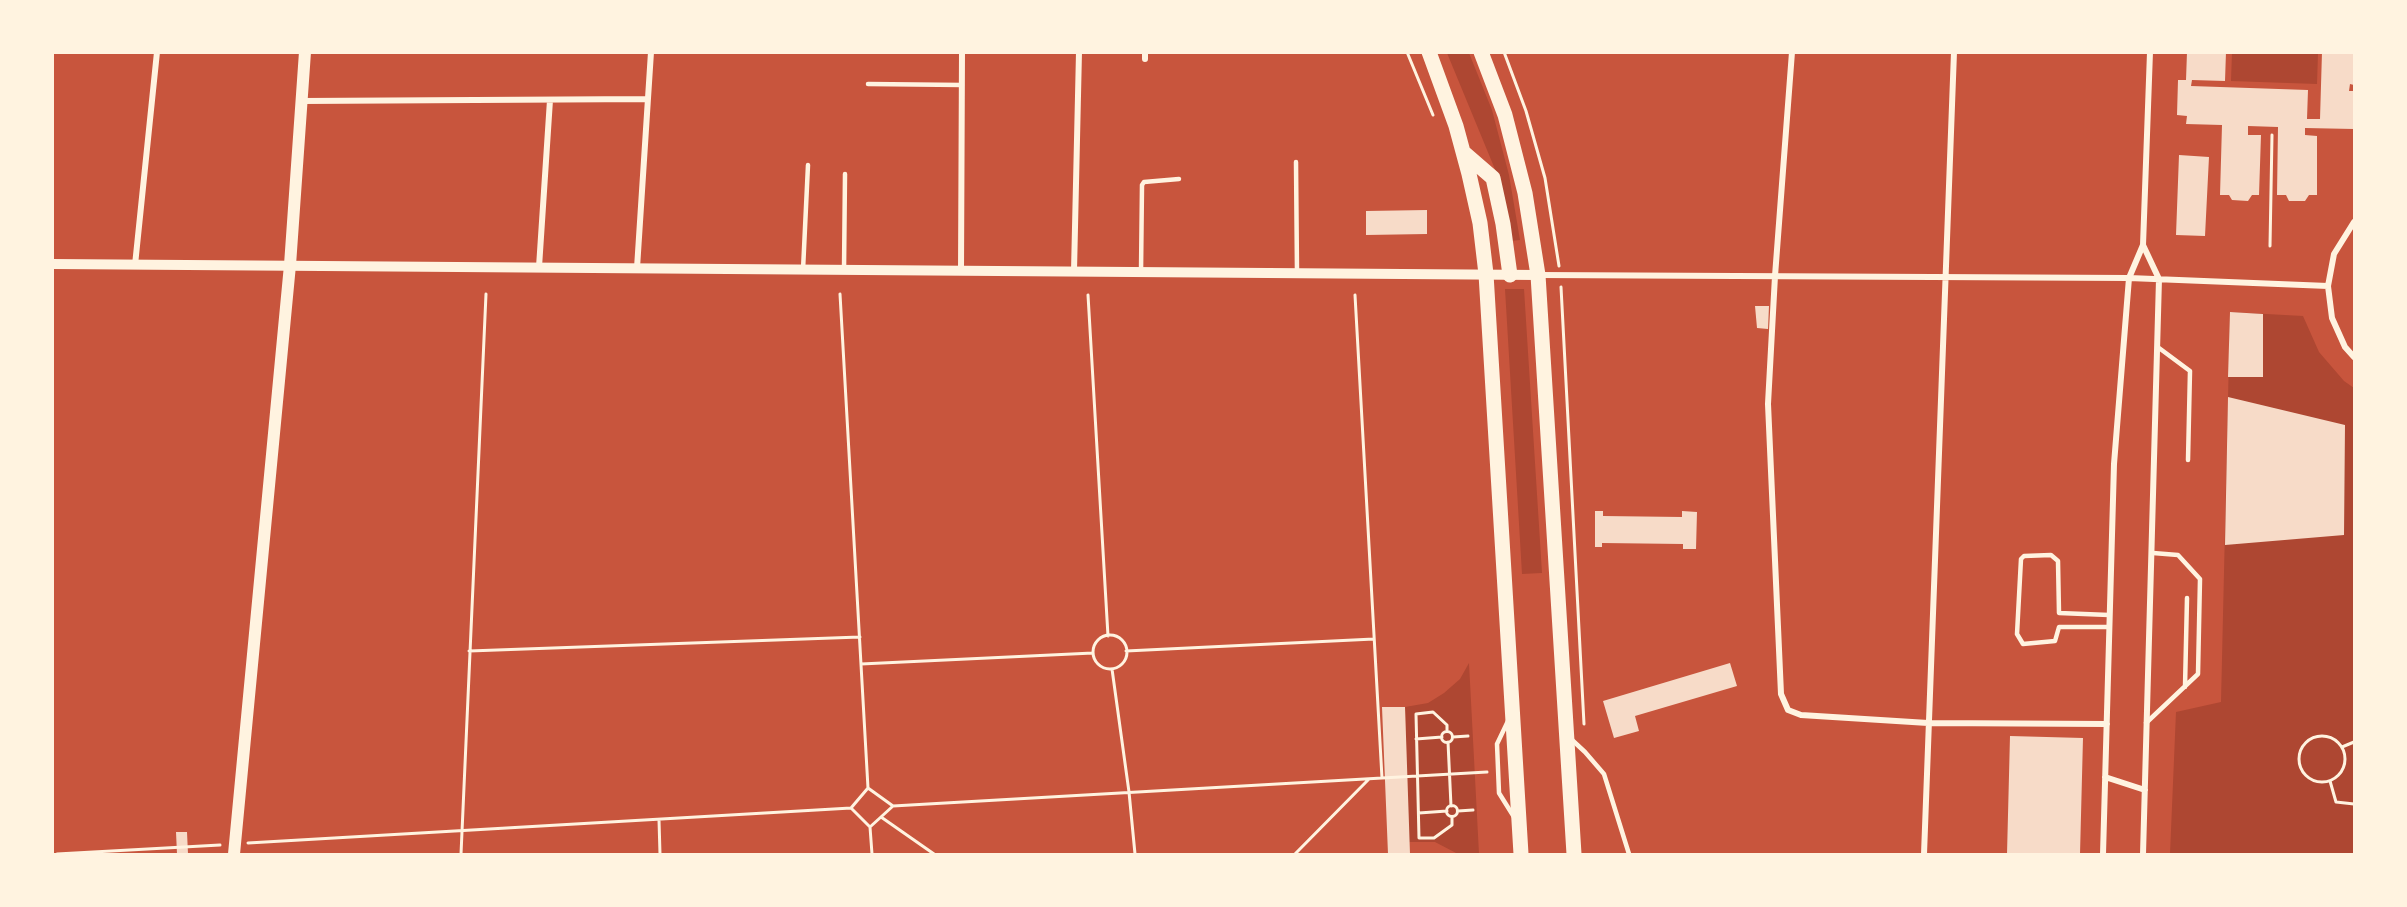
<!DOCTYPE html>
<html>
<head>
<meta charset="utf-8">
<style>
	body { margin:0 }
	#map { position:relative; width:2407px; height:907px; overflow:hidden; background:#c8553d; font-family:"Public Sans",sans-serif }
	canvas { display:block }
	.frame { position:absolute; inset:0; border:54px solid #fff3e0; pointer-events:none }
</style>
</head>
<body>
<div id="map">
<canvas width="2407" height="907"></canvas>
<div class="frame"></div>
</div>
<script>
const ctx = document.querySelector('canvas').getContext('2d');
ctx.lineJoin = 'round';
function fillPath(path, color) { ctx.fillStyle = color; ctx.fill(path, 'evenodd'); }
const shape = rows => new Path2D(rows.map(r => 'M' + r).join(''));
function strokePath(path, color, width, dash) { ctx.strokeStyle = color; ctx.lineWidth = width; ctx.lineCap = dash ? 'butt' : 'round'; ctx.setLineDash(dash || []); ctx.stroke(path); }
const green = shape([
	[1447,53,1469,53,1492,110,1509,175,1520,240,1510,241,1499,179],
	[2232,53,2318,53,2317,84,2231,81],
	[1505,289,1524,289,1542,573,1522,574],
	[2230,312,2303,316,2319,352,2344,381,2354,388,2354,854,2170,854,2176,712,2221,702],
	[1469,663,1479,854,1458,854,1435,842,1409,842,1405,707,1428,703,1444,693,1460,679]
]);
const building = shape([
	[2187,52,2226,52,2225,81,2192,80,2191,86,2308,90,2307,119,2320,119,2322,52,2354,52,2354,85,2350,84,2349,91,2354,91,2354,129,2305,128,2305,135,2317,136,2317,195,2309,195,2305,201,2289,201,2286,195,2277,195,2278,127,2248,126,2248,135,2261,135,2259,195,2252,195,2248,201,2232,200,2229,195,2220,195,2222,125,2186,124,2187,116,2177,115,2178,80,2186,80],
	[2179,155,2209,157,2205,236,2176,235],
	[1427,210,1427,234,1366,235,1366,211],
	[1755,306,1769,306,1768,329,1757,328],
	[2230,312,2263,314,2263,377,2228,377],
	[2228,397,2345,425,2344,535,2225,545],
	[1595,511,1603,511,1603,516,1682,517,1682,511,1697,512,1696,549,1683,549,1683,544,1602,543,1602,547,1595,547],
	[1730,663,1737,686,1635,716,1639,731,1614,738,1603,701],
	[1382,707,1405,707,1410,854,1388,854],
	[2010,736,2083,738,2080,854,2007,854],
	[176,832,187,832,188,854,177,854]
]);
const path = shape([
	[1407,52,1433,115],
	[1504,52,1526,111,1545,178,1559,266],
	[2270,246,2272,135],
	[1561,287,1584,724],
	[840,294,868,788,851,808,870,827,893,806,868,788],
	[1088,295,1108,636],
	[1355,295,1382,778],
	'1093 652a17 17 0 1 1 34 0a17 17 0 1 1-34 0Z',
	[469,651,860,637],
	[1126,651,1374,639],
	[861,664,1093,653],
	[1112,669,1129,792,1135,854],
	[1447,731,1447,725,1433,712,1416,714,1419,838,1434,838,1452,825,1452,817],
	'1441.5 737a5.5 5.5 0 1 1 11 0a5.5 5.5 0 1 1-11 0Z',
	'2299 759a23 23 0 1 1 46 0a23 23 0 1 1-46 0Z',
	[1453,737,1468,736],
	[1416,739,1442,737],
	[1448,742,1451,806],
	[2342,747,2354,742],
	[2330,781,2336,802,2354,804],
	'1446.5 811a5.5 5.5 0 1 1 11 0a5.5 5.5 0 1 1-11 0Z',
	[893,806,1487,772],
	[1458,811,1473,810],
	[1419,813,1447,811],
	[881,817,934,854],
	[659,820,660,854],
	[870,827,872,854],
	[248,843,851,808],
	[57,854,220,845],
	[461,854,486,294],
	[1295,854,1369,779]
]);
const service = shape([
	[868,84,962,85],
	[1296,162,1297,273],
	[803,270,808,165],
	[844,270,845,174],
	[1141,272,1142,185,1144,182,1179,179],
	[2159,348,2190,371,2188,460],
	[2109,627,2059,627,2055,641,2023,644,2017,634,2021,559,2024,556,2051,555,2058,561,2059,613,2109,615],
	[2185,687,2187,598],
	[1508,721,1497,744,1499,793,1514,817],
	[2146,723,2198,674,2200,579,2178,555,2153,553],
	[1571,739,1585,752,1604,774,1629,854]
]);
const minor = shape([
	[1792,52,1775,276,1768,404,1781,694,1788,710,1801,715,1928,723,2107,724],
	[1145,59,1145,52],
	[302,101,648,99],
	[2354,222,2334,254,2328,286,2332,318,2345,347,2354,357],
	[135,265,157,52],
	[539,267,550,100],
	[637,268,651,52],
	[961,271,962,52],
	[1074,271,1079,52],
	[1539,275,2129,278,2328,286],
	[2105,777,2145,790],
	[1924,854,1954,52],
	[2103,854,2114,464,2129,278,2143,245,2150,52],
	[2143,854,2159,279,2143,245]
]);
const tertiary = shape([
	[52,264,1538,275]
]);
const secondary = shape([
	[234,854,290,265,305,52]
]);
const primary = shape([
	[1429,52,1456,126,1469,174,1480,223,1486,274,1521,854],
	[1481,52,1505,115,1525,193,1538,275,1574,854],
	[1463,152,1493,178,1503,224,1510,275]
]);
fillPath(green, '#ae4732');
fillPath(building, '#f7dbc8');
strokePath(path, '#fff3e0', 3);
strokePath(service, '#fff3e0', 4.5);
strokePath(minor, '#fff3e0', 6);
strokePath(tertiary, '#fff3e0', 10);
strokePath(secondary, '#fff3e0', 12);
strokePath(primary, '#fff3e0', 15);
</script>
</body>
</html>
